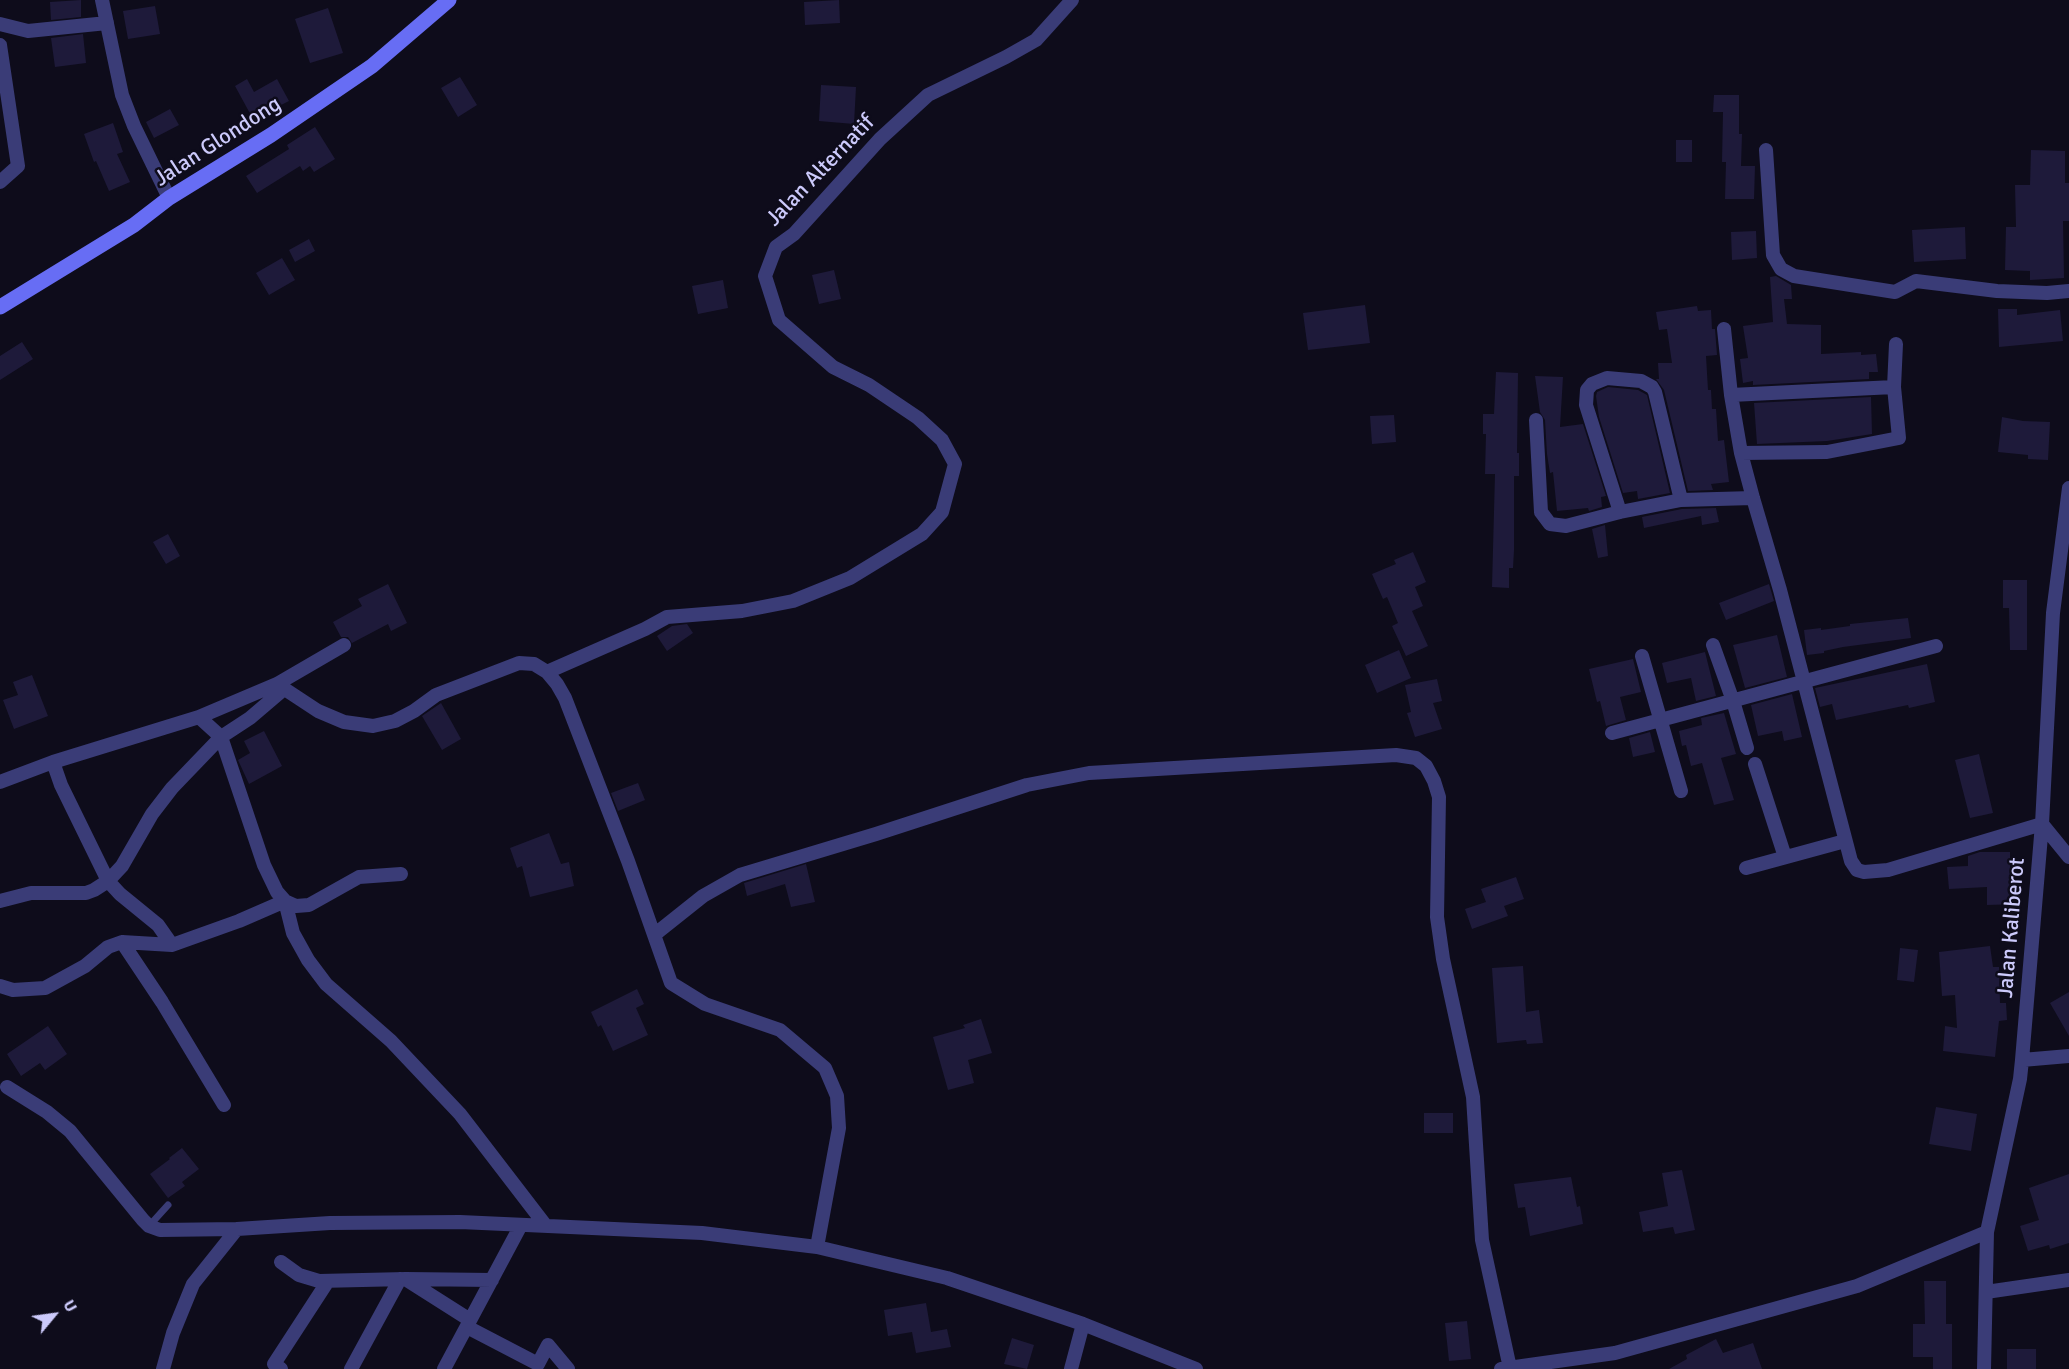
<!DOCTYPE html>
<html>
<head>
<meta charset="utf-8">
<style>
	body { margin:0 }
	#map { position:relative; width:2069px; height:1369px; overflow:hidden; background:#0e0c1b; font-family:Signika,sans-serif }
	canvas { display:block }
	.north { position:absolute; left:24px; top:1285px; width:60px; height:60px; -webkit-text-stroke:4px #0e0c1b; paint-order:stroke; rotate:61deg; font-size:16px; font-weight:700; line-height:24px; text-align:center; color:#cccafb }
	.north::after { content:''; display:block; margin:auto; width:21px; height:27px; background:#cccafb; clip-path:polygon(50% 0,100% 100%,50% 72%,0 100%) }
</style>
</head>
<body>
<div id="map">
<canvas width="2069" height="1369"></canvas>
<div class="north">U</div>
</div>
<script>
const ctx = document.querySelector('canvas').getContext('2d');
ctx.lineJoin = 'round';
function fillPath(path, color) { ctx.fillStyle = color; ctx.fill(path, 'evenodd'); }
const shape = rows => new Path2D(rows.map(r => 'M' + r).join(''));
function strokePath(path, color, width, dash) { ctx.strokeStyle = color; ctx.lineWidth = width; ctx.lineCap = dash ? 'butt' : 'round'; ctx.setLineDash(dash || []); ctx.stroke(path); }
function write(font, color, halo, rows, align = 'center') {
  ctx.font = font + ' Signika,sans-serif'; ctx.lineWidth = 5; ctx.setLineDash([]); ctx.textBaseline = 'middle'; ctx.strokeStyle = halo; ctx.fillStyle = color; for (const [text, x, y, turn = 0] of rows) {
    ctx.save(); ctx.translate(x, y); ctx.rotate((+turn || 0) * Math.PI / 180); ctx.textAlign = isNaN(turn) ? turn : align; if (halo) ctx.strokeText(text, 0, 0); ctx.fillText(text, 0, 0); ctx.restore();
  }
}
const building = shape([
	[81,0,81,17,51,20,50,2],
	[839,0,840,23,805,25,804,2],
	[155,6,160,34,128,39,123,11],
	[328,8,343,53,310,63,295,19],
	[83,34,86,63,55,67,51,38],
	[460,77,477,105,458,117,441,88],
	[247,79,254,92,277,79,289,101,253,119,235,86],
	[821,85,856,87,854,124,819,121],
	[1714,95,1739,95,1739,134,1742,134,1741,166,1755,166,1754,199,1725,199,1726,162,1722,162,1723,112,1713,112],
	[170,109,179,125,154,138,146,122],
	[113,123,123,152,117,154,130,182,109,191,96,161,94,162,84,134],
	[315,127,335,159,314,172,310,166,303,171,300,166,257,193,246,176,289,149,287,145],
	[1676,140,1692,140,1692,162,1676,162],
	[2031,150,2065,151,2065,183,2069,183,2069,221,2063,221,2064,278,2030,280,2030,271,2005,270,2006,227,2016,227,2015,185,2030,185],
	[1965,227,1966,259,1914,262,1912,230],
	[1756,231,1757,258,1732,260,1731,232],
	[309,239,315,251,295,262,289,250],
	[282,258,295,280,269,295,256,273],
	[834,270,841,299,819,304,812,275],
	[1776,276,1791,285,1792,299,1784,299,1787,324,1821,325,1821,354,1861,352,1861,355,1876,354,1878,372,1869,372,1869,379,1753,385,1753,381,1743,383,1740,359,1748,358,1743,326,1773,322,1770,277],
	[723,280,728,308,698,314,692,286],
	[1365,305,1370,343,1308,350,1303,313],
	[1697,306,1698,311,1711,310,1712,329,1715,329,1717,355,1706,356,1708,390,1711,390,1712,409,1716,409,1718,441,1724,440,1729,482,1711,484,1713,490,1688,491,1664,390,1656,379,1659,379,1658,363,1672,363,1667,329,1659,330,1656,312],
	[1998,309,2017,309,2017,315,2060,310,2063,341,1999,347],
	[22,342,33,359,0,380,0,356],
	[1496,372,1518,373,1517,453,1519,453,1519,476,1514,476,1514,550,1513,568,1509,568,1509,588,1492,587,1495,474,1485,474,1486,434,1483,434,1483,414,1494,414],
	[1535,376,1563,377,1560,427,1583,424,1606,496,1601,497,1602,507,1589,511,1588,508,1557,511,1553,472,1550,473,1547,454,1545,420,1540,412],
	[1608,387,1638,390,1647,395,1670,493,1638,499,1637,491,1623,493,1599,417,1596,396,1597,392],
	[1871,397,1872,434,1827,441,1757,444,1754,403],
	[1394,415,1396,442,1372,444,1370,416],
	[2002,417,2023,421,2050,422,2048,460,2028,459,2028,455,1998,452],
	[1716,508,1719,522,1702,525,1701,516,1644,528,1642,517,1682,509],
	[1605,525,1608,556,1598,558,1592,529],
	[168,534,180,556,166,564,153,542],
	[1413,552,1426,582,1415,587,1423,606,1412,611,1428,646,1406,656,1392,626,1398,623,1387,597,1383,599,1372,574,1396,564,1394,560],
	[2003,580,2027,580,2027,650,2010,650,2009,608,2003,608],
	[388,584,407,623,391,631,388,624,352,643,348,637,341,637,333,622,362,606,358,599],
	[1769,584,1774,601,1726,620,1719,603],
	[1908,618,1911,638,1843,647,1824,651,1824,653,1807,655,1804,630,1821,628,1821,630,1850,626,1850,624],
	[687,624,693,633,667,651,657,636,672,626],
	[1777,635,1787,677,1745,688,1733,645],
	[1399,650,1411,678,1377,693,1365,665],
	[1705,652,1716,696,1696,701,1691,678,1667,683,1662,663],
	[1633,659,1641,692,1620,697,1626,720,1606,726,1600,701,1597,702,1589,669],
	[1927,664,1935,702,1909,708,1908,705,1836,720,1832,704,1820,707,1815,688],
	[32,675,48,716,14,729,3,700,18,695,13,682],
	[1437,679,1442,701,1433,703,1442,729,1415,737,1407,713,1411,712,1405,685],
	[1792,694,1802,737,1784,741,1782,731,1758,736,1751,705],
	[441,703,461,739,442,750,422,716],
	[1724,713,1736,754,1721,758,1734,800,1714,805,1702,763,1691,766,1686,745,1682,746,1679,731,1702,725,1701,718],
	[264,731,282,766,249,784,238,760,250,753,244,741],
	[1650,732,1655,752,1633,757,1629,738],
	[1979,754,1993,813,1970,818,1955,760],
	[638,783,645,800,618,811,611,793],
	[549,833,561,864,569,862,574,886,530,897,522,866,517,868,510,848],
	[1980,852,2010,852,2010,880,2019,880,2019,904,1987,905,1987,887,1949,889,1947,867,1968,866,1968,856],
	[806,864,815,902,791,907,785,884,747,896,744,883],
	[1516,877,1524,899,1504,906,1508,916,1472,929,1465,909,1486,902,1481,889],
	[1990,946,1993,967,1999,967,2000,1003,2006,1003,2007,1020,1999,1021,1995,1057,1943,1051,1945,1026,1957,1028,1955,995,1942,996,1939,952],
	[1900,948,1918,950,1914,982,1897,980],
	[1523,966,1526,1012,1539,1010,1543,1043,1527,1044,1526,1040,1497,1043,1492,968],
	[637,989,644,1004,636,1008,648,1035,613,1051,601,1025,598,1027,591,1012],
	[2069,992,2069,1036,2050,1003],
	[981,1019,992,1053,968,1060,974,1083,948,1090,933,1037,965,1028,963,1025],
	[48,1026,67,1054,45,1070,40,1063,21,1076,7,1054],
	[1936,1107,1977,1114,1971,1151,1929,1144],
	[1424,1113,1453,1113,1453,1133,1424,1133],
	[182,1148,199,1169,182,1182,185,1186,168,1198,150,1174,170,1159,169,1158],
	[1682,1170,1695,1230,1675,1234,1673,1227,1643,1232,1639,1212,1668,1206,1662,1173],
	[2069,1174,2069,1243,2050,1249,2049,1245,2028,1251,2020,1226,2039,1220,2029,1188],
	[1571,1177,1577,1207,1580,1206,1583,1224,1530,1236,1525,1207,1518,1208,1514,1184],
	[1924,1281,1946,1281,1946,1324,1952,1324,1952,1369,1933,1369,1933,1357,1913,1357,1913,1324,1925,1324],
	[926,1303,931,1332,947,1329,951,1347,916,1353,912,1332,888,1336,884,1310],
	[1467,1321,1471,1359,1449,1361,1445,1323],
	[1012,1338,1034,1345,1027,1369,1004,1364],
	[1716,1339,1723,1353,1753,1343,1762,1369,1669,1369,1687,1359,1686,1355],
	[2007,1349,2036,1349,2036,1369,2007,1369]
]);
const service = shape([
	[149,1226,168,1205]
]);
const minor = shape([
	[102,0,122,95,134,126,169,198],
	[0,24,28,31,107,23],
	[0,45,18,166,0,182],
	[1766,150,1773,255,1781,269,1794,276,1895,292,1916,281,1997,291,2047,293,2069,291],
	[1724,329,1731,395,1741,453,1753,498,1780,590,1851,861,1857,870,1864,872,1888,870,2042,824,2069,857],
	[1731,395,1894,387],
	[1536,420,1541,512,1550,524,1566,526,1620,512,1681,500,1753,498],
	[1741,453,1827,452,1899,438,1894,387,1896,344],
	[1620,512,1586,405,1587,390,1592,384,1607,378,1641,381,1652,387,1655,392,1681,500],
	[1713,645,1733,701,1747,748],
	[1642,656,1681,791],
	[547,672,645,629,667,617,742,611,793,601,850,578,922,534,942,512,955,464,942,440,918,418,869,385,833,367,779,320,765,276,776,247,794,234,880,139,928,95,1006,57,1036,40,1072,0],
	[277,684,318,711,344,722,373,726,395,721,414,711,436,695,519,663,534,664,547,672,557,684,565,698,628,861,671,983,705,1004,780,1030,825,1068,837,1096,839,1128,817,1247],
	[199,717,221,737,264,865,277,892,285,901,293,933,308,960,326,984,391,1041,460,1114,546,1226],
	[1612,733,1936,646],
	[53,762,61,785,108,881,120,894,158,925,172,945,239,921,285,901,296,906,309,905,359,877,401,874],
	[1755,764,1785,857],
	[0,782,53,762,199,717,277,684,344,645],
	[1746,868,1845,841],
	[0,901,31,893,86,893,94,890,108,881,122,866,152,814,172,788,221,737,250,718,284,689],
	[654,935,703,896,740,875,876,834,1027,785,1089,773,1396,755,1416,758,1426,766,1434,781,1439,797,1437,917,1443,959,1473,1097,1482,1240,1510,1368],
	[122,942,172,945],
	[0,986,13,990,45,988,85,966,108,947,122,942,162,1002,224,1105],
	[2022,1060,2069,1056],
	[7,1087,47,1112,70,1131,143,1220,149,1226,160,1230,237,1229,330,1223,460,1222,702,1233,817,1247,947,1278,1083,1324,1196,1369],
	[281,1262,299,1275,319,1281,406,1279,492,1280],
	[407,1280,470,1320],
	[1986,1292,2069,1280],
	[467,1327,538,1364,548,1345,568,1369],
	[163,1369,173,1333,193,1284,237,1229],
	[281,1369,274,1364,328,1281],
	[351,1369,400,1279],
	[444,1369,521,1225],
	[1071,1369,1083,1324],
	[1501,1369,1615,1353,1857,1286,1987,1232],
	[1984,1369,1987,1232,2020,1079,2022,1060,2042,824,2053,613,2069,488]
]);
const secondary = shape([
	[0,307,134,225,169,198,271,135,372,66,449,0]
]);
const streetNames = [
	["Jalan Glondong",218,142,-33],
	["Jalan Alternatif",821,171,-46],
	["Jalan Kaliberot",2012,928,-85]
];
fillPath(building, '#1e1a3a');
strokePath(service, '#3a3c77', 7);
strokePath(minor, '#3a3c77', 14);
strokePath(secondary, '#676df4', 15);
write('22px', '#cccafb', '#0e0c1b', streetNames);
</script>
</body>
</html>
